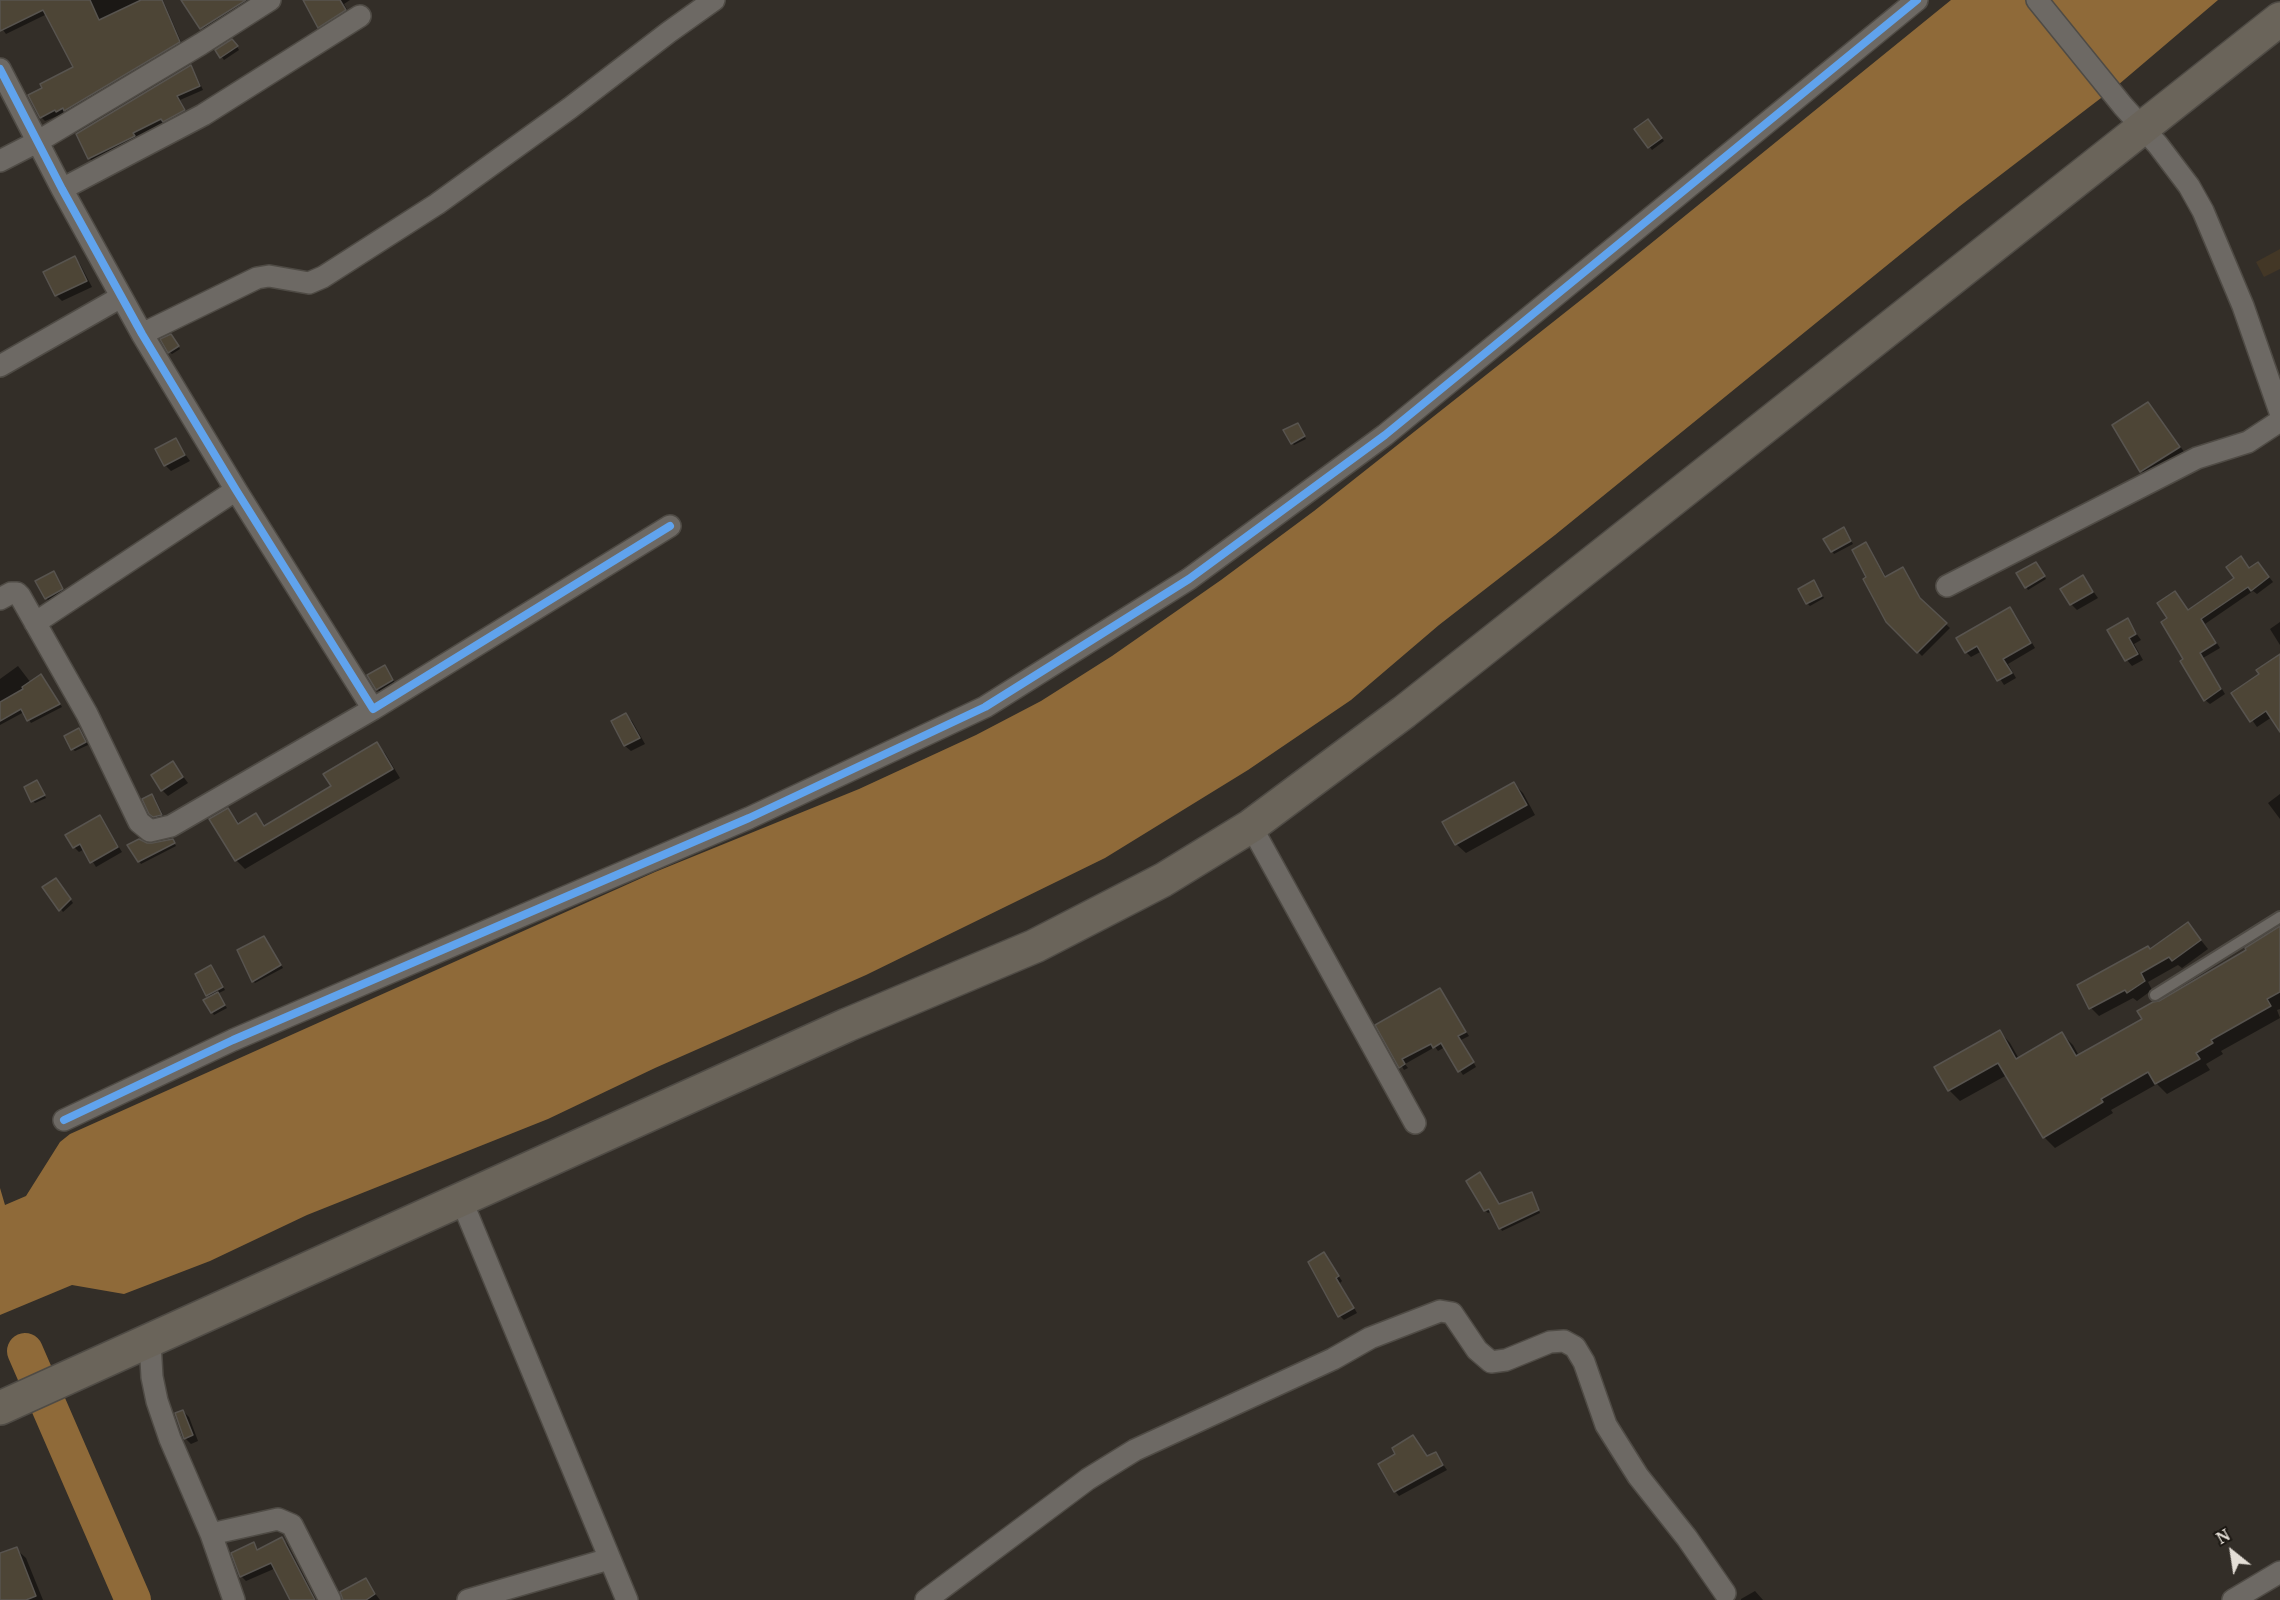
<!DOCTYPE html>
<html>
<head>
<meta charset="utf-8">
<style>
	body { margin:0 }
	#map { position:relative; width:2280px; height:1600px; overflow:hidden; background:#332e28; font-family:"Noto Serif",serif }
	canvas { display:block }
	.north { position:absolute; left:2202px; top:1522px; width:60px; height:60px; -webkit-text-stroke:4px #1c1813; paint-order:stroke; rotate:330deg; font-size:16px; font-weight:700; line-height:24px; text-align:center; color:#e4ded6 }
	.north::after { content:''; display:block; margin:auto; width:21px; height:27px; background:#e4ded6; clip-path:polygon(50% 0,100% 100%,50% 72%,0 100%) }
</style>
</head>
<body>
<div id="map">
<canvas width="2280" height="1600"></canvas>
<div class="north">N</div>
</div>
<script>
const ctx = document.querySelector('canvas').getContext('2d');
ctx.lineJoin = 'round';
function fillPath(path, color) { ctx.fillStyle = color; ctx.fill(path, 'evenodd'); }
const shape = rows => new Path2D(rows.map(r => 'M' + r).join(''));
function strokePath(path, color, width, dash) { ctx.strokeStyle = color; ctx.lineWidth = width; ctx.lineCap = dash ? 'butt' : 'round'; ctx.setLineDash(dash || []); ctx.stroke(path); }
const built = shape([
	[2280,249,2280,269,2264,277,2256,262]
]);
const water = shape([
	[1951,0,2218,0,2118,85,1960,206,1555,535,1439,625,1351,700,1248,770,1105,858,866,975,655,1068,548,1119,307,1215,210,1261,124,1294,72,1285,0,1315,0,1188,5,1205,26,1196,60,1142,70,1134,655,872,859,789,976,735,1041,701,1112,656,1221,580,1314,511,1596,288]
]);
const shadow = shape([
	[0,0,163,0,183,46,67,112,45,121,41,117,76,68,47,14,6,34,0,26],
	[182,0,256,0,206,32],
	[305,0,350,0,344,4,351,16,325,32,319,27],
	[235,43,239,50,224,60,217,51],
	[190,67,194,71,203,90,180,100,188,114,136,137,138,141,94,163,90,159,78,134],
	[1651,124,1664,141,1652,150,1636,129],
	[74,258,80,264,92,287,62,301,56,295],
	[174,338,180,349,172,354,169,352],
	[2148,403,2185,453,2147,477,2141,471],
	[1300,427,1306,439,1294,445,1292,443],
	[175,440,190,461,171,471,165,465],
	[1846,532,1853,544,1834,554,1832,551],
	[1866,544,1887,578,1903,569,1924,604,1950,628,1922,656,1887,621,1869,578],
	[2245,562,2250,569,2262,568,2273,582,2257,594,2253,591,2205,624,2220,648,2203,658,2225,694,2210,704,2205,700,2185,660,2169,619,2175,593,2189,611,2236,579],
	[2038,566,2046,579,2028,590,2026,587],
	[56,575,65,592,49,601,46,598],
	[2083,577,2098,598,2077,610,2071,604],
	[1816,585,1824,598,1810,606,1807,603],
	[2010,609,2015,614,2035,648,2008,664,2016,678,2004,685,1982,651,1971,657,1966,652],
	[2127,620,2141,640,2134,644,2143,660,2132,666,2127,660,2109,631],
	[2280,622,2280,645,2270,629],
	[2280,656,2280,729,2272,717,2257,727,2233,693,2261,675],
	[18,666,31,683,44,678,62,707,31,723,24,712,0,725,0,679],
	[387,669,395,683,380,692,377,689],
	[626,715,632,721,645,744,631,751,625,746,613,722],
	[79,729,88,745,75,751,72,749],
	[376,744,385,753,400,778,245,869,236,860,211,819,228,809,240,824,256,815,266,826,333,787],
	[173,763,188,783,168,796,162,790],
	[37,782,46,798,35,803,33,801],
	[1514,784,1523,793,1535,815,1466,853,1456,844],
	[2280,794,2280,819,2268,803],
	[152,796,155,798,164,817,157,819,154,816],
	[100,817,122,852,96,867,85,849,79,852,74,847],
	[173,841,176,846,141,864,139,861,146,845],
	[58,882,73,903,63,912,44,887],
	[2188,924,2208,949,2182,968,2178,965,2148,982,2152,990,2137,1001,2133,998,2099,1016,2091,1008,2151,951],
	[2280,927,2280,1009,2277,1010,2280,1018,2221,1051,2223,1054,2206,1064,2210,1070,2167,1094,2157,1084,2111,1110,2113,1113,2055,1148,2044,1137,2007,1075,1960,1101,1949,1090,2000,1032,2010,1043,2019,1059,2062,1034,2073,1045,2079,1056,2144,1019,2159,1003,2248,950],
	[264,937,283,968,255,983,253,981],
	[213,970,225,990,217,994,227,1008,214,1015,212,1012,210,998,208,995],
	[1440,990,1469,1036,1461,1040,1476,1067,1463,1075,1445,1047,1438,1051,1435,1047,1405,1064,1408,1068,1404,1070,1377,1025],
	[1531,1193,1540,1213,1502,1231,1492,1211,1488,1213,1485,1210],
	[1324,1254,1342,1281,1340,1283,1357,1313,1344,1320,1340,1316],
	[183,1411,189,1417,198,1441,191,1444,185,1438],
	[1413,1436,1428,1457,1435,1453,1447,1470,1399,1496,1395,1491,1397,1454],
	[282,1539,287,1544,316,1600,292,1600,276,1568,246,1581,241,1576,253,1544,259,1550],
	[16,1549,26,1558,43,1600,3,1600,0,1593,0,1555],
	[365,1580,380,1600,350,1600],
	[1755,1591,1763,1600,1741,1600,1741,1599]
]);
const river = shape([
	[25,1351,133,1600]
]);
const building = shape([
	[0,0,90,0,99,20,141,0,162,0,180,42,64,111,63,108,56,112,55,110,40,118,28,95,42,88,40,84,73,67,43,10,0,31,0,0],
	[181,0,246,0,200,29,181,0],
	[303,0,340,0,346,10,318,28,303,0],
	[232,39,238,46,220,58,215,50,232,39],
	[191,65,200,86,177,96,185,110,163,122,161,119,133,133,135,136,88,159,76,134,191,65],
	[1648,119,1662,138,1648,148,1634,129,1648,119],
	[75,256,87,281,55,296,43,272,75,256],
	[171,334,179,346,168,353,160,339,171,334],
	[2148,402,2180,447,2140,472,2112,425,2148,402],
	[1298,423,1305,436,1291,444,1283,430,1298,423],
	[176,438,185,455,164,466,155,449,176,438],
	[1844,527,1851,541,1831,552,1823,539,1844,527],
	[1866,542,1885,577,1903,567,1920,598,1947,623,1917,653,1886,622,1863,579,1866,577,1852,550,1866,542],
	[2241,556,2249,568,2258,562,2269,577,2251,591,2248,587,2201,619,2216,643,2200,653,2221,689,2204,701,2180,661,2183,659,2161,622,2167,618,2157,603,2175,591,2188,610,2234,578,2226,567,2241,556],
	[2036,562,2045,576,2025,588,2016,573,2036,562],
	[54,571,63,589,45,599,35,581,54,571],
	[2083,575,2093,592,2070,605,2060,589,2083,575],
	[1814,580,1822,596,1806,604,1798,589,1814,580],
	[2010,607,2031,643,2003,659,2012,673,1997,681,1977,646,1965,653,1956,638,2010,607],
	[2128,618,2136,634,2129,638,2138,654,2125,661,2107,630,2128,618],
	[2280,654,2280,732,2266,711,2250,722,2231,693,2259,674,2256,670,2280,654],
	[385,665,393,680,376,690,367,675,385,665],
	[41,674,60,704,27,721,21,709,0,721,0,702,23,689,22,687,41,674],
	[626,713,640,738,624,746,611,721,626,713],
	[79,728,86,742,71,750,64,736,79,728],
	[377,742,393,769,235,861,209,819,228,808,238,824,256,813,264,826,331,786,323,774,377,742],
	[173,761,183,777,161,791,151,775,173,761],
	[37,780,45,795,31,802,24,787,37,780],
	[1514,782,1527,805,1455,845,1442,822,1514,782],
	[152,794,162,815,153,817,149,814,142,799,152,794],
	[100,815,118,847,90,863,80,844,73,848,65,835,100,815],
	[139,839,147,843,152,843,173,839,175,843,138,862,127,845,139,839],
	[56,878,71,899,59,911,42,887,56,878],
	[2188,922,2201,940,2172,961,2169,957,2141,973,2145,981,2127,993,2125,990,2089,1009,2077,985,2148,946,2150,949,2188,922],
	[2280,926,2280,992,2267,999,2271,1006,2211,1040,2213,1043,2196,1053,2200,1059,2155,1084,2148,1072,2101,1099,2103,1102,2043,1138,1998,1063,1948,1091,1934,1067,2000,1030,2016,1059,2062,1032,2076,1056,2142,1019,2137,1011,2153,1002,2159,1001,2246,950,2245,948,2280,926],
	[264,936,281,965,252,982,237,950,264,936],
	[211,965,223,987,206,996,195,974,211,965],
	[1440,988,1466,1032,1458,1036,1474,1062,1458,1072,1441,1043,1433,1048,1431,1044,1402,1059,1405,1064,1399,1068,1375,1025,1440,988],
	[218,992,225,1005,211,1013,203,1000,218,992],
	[1480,1172,1499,1204,1532,1192,1539,1210,1499,1229,1489,1209,1484,1211,1466,1181,1480,1172],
	[1324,1252,1339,1276,1336,1278,1354,1308,1338,1317,1308,1262,1324,1252],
	[183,1410,193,1435,184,1439,175,1413,183,1410],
	[1413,1435,1427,1456,1436,1452,1443,1465,1394,1492,1378,1464,1395,1454,1392,1448,1413,1435],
	[282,1537,315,1600,290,1600,271,1563,240,1577,231,1553,254,1542,257,1550,282,1537],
	[17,1547,36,1596,26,1600,0,1600,0,1553,17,1547],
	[366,1578,375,1594,366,1600,343,1600,340,1592,366,1578]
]);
const lane = shape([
	[2155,995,2280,917]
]);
const street = shape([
	[2037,0,2123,106,2158,145,2189,186,2203,211,2243,306,2280,412],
	[0,69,62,189,142,334,236,490,373,709,670,526],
	[0,161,37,142,201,44,270,0],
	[62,189,203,115,360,16],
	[142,334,257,278,269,276,309,283,323,277,437,204,570,108,669,32,714,0],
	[0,366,121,297],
	[1947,586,2197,458,2248,442,2280,421],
	[0,599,11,593,17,593,20,596,87,714,139,822,150,831,171,826,373,709],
	[35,623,236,490],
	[1251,826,1415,1123],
	[64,1120,233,1040,749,818,985,707,1189,579,1385,435,1917,0],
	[461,1199,627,1600],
	[150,1342,152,1377,157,1401,170,1439,211,1534,234,1600],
	[211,1534,278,1519,292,1525,330,1600],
	[468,1600,609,1559],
	[926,1600,1088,1479,1135,1450,1333,1359,1370,1338,1440,1311,1452,1313,1477,1350,1491,1362,1506,1360,1550,1342,1564,1341,1575,1347,1584,1362,1606,1425,1638,1476,1687,1538,1725,1593],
	[2233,1600,2280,1572]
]);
const primary = shape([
	[0,1408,847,1025,1035,946,1163,880,1251,826,1404,712,2280,19]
]);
const cycleway = shape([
	[0,69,62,189,142,334,236,490,373,709,670,526],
	[64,1120,233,1040,749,818,985,707,1189,579,1385,435,1917,0]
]);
fillPath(built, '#433726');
fillPath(water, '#8f6a39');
fillPath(shadow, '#0007');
strokePath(river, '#8f6a39', 36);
fillPath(building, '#4d4536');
strokePath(building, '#58544f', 1.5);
strokePath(lane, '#4f4b45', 14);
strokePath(street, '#4f4b45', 24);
strokePath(primary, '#4f4b45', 36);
strokePath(lane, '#6d6964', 10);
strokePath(street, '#6d6964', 21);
strokePath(primary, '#6a645a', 33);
strokePath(cycleway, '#60a3ed', 8);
</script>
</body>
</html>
